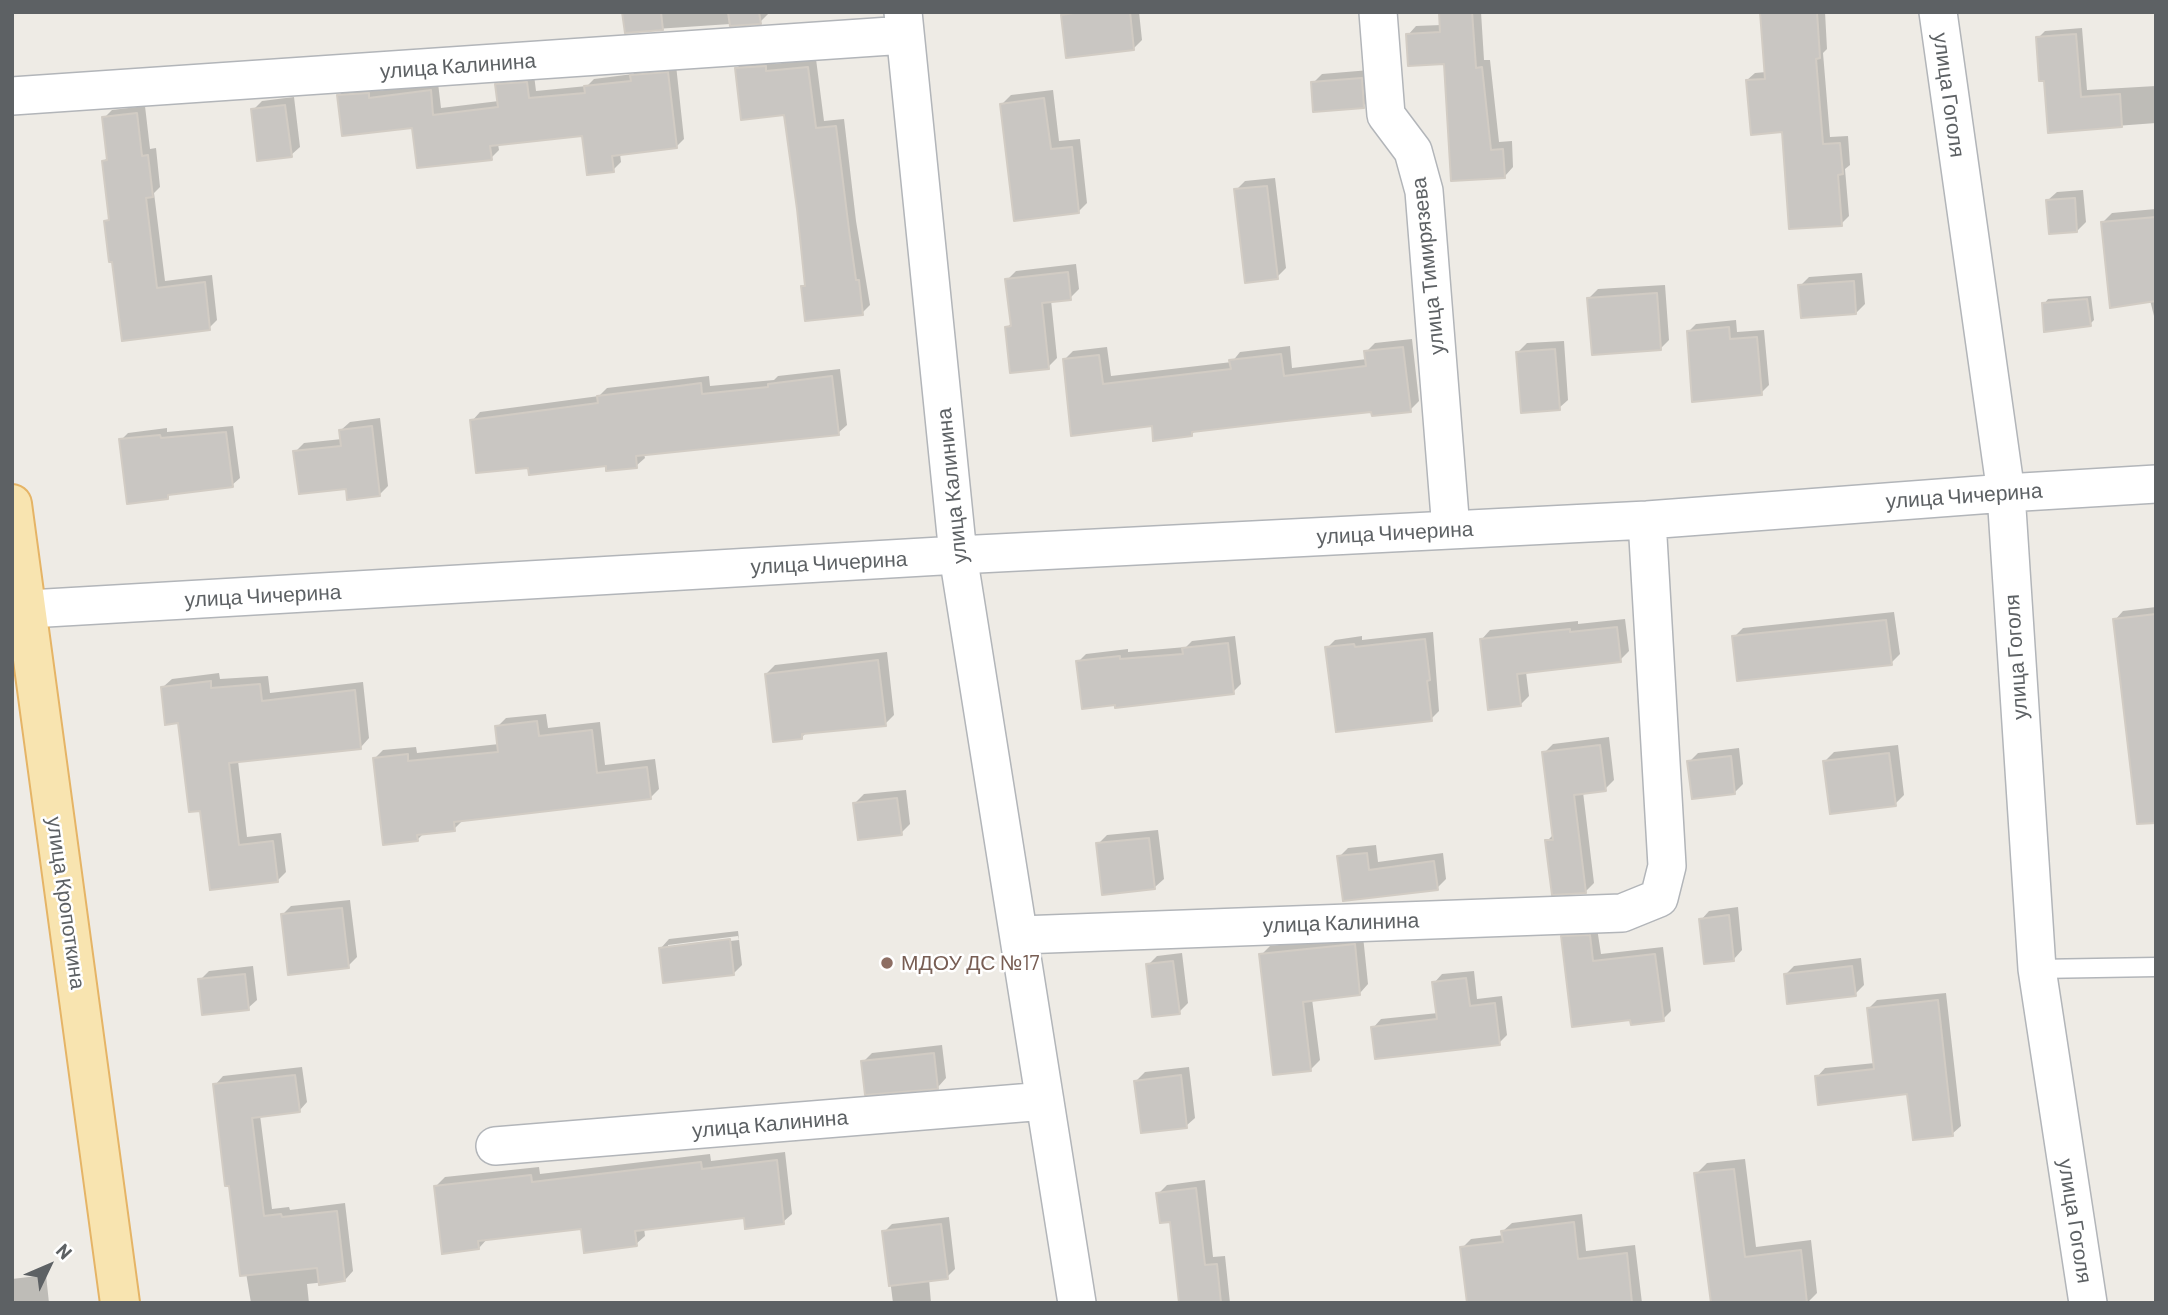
<!DOCTYPE html>
<html>
<head>
<meta charset="utf-8">
<style>
	body { margin:0 }
	#map { position:relative; width:2168px; height:1315px; overflow:hidden; background:#eeebe5; font-family:Barlow,sans-serif }
	canvas { display:block }
	.frame { position:absolute; inset:0; border:14px solid #5d6164; pointer-events:none }
	.north { position:absolute; left:14px; top:1231px; width:70px; height:70px; -webkit-text-stroke:5px #fff; paint-order:stroke; rotate:46deg; font-size:19px; font-weight:700; line-height:28px; text-align:center; color:#5d6164 }
	.north::after { content:''; display:block; margin:auto; width:24px; height:32px; background:#5d6164; clip-path:polygon(50% 0,100% 100%,50% 72%,0 100%) }
</style>
</head>
<body>
<div id="map">
<canvas width="2168" height="1315"></canvas>
<div class="frame"></div>
<div class="north">N</div>
</div>
<script>
const ctx = document.querySelector('canvas').getContext('2d');
ctx.lineJoin = 'round';
function fillPath(path, color) { ctx.fillStyle = color; ctx.fill(path, 'evenodd'); }
const shape = rows => new Path2D(rows.map(r => 'M' + r).join(''));
function strokePath(path, color, width, dash) { ctx.strokeStyle = color; ctx.lineWidth = width; ctx.lineCap = dash ? 'butt' : 'round'; ctx.setLineDash(dash || []); ctx.stroke(path); }
function write(font, color, halo, rows, align = 'center') {
  ctx.font = font + ' Barlow,sans-serif'; ctx.lineWidth = 5; ctx.setLineDash([]); ctx.textBaseline = 'middle'; ctx.strokeStyle = halo; ctx.fillStyle = color; for (const [text, x, y, turn = 0] of rows) {
    ctx.save(); ctx.translate(x, y); ctx.rotate((+turn || 0) * Math.PI / 180); ctx.textAlign = isNaN(turn) ? turn : align; if (halo) ctx.strokeText(text, 0, 0); ctx.fillText(text, 0, 0); ctx.restore();
  }
}
const shadow = shape([
	[624,12,769,12,769,13,760,22,626,31],
	[1066,12,1139,12,1142,40,1133,49,1063,15],
	[1441,12,1481,12,1484,60,1490,60,1499,142,1512,141,1513,167,1505,176,1452,179,1446,62,1408,35,1416,26,1441,25],
	[1763,12,1825,12,1827,49,1823,53,1830,137,1848,136,1850,165,1845,169,1849,216,1841,224,1783,130,1747,80,1755,73,1766,72],
	[2082,28,2087,90,2156,86,2156,123,2049,131,2045,79,2038,38,2045,31],
	[773,58,774,64,816,59,824,121,844,119,856,221,870,305,862,313,803,287,806,284,785,113,737,68,745,60],
	[676,65,684,139,676,147,620,154,621,162,613,170,583,134,498,144,499,150,491,158,339,95,347,88,376,86,377,91,438,83,441,108,499,101,497,85,505,77,534,75,536,91,587,86,594,79,633,74,640,68],
	[1370,70,1372,97,1363,106,1313,83,1322,74],
	[1053,90,1059,141,1080,139,1087,203,1079,211,1002,104,1011,95],
	[294,97,300,147,291,155,253,110,262,101],
	[145,106,150,149,156,148,160,187,154,193,165,281,212,275,217,320,209,328,114,260,106,222,111,217,104,161,108,157,104,118,112,110],
	[1275,178,1286,268,1277,277,1236,190,1245,181],
	[2083,190,2086,222,2077,231,2048,200,2057,192],
	[2156,209,2156,324,2150,300,2103,222,2112,213],
	[1076,264,1079,289,1070,298,1051,300,1057,358,1048,367,1007,328,1012,322,1007,280,1016,271],
	[1862,273,1865,304,1856,313,1800,286,1809,277],
	[1665,285,1669,340,1660,349,1589,298,1598,289],
	[2091,296,2094,320,2090,324,2044,304,2048,299],
	[1736,320,1737,332,1764,330,1769,385,1761,393,1689,331,1696,324],
	[1412,339,1419,401,1410,410,1373,410,1196,430,1192,434,1153,424,1064,360,1073,351,1107,347,1111,376,1232,362,1240,352,1290,346,1292,368,1367,359,1366,352,1375,343],
	[1564,341,1568,400,1559,408,1518,352,1527,343],
	[840,369,847,425,838,433,644,454,645,458,636,466,607,464,530,466,472,421,480,412,599,396,607,388,709,376,710,386,774,380,778,376],
	[380,418,388,486,379,495,347,487,295,452,304,443,342,439,341,430,350,422],
	[233,426,240,478,232,485,172,493,167,497,121,440,128,433,167,428,167,432],
	[2156,607,2156,792,2115,620,2123,611],
	[1894,612,1900,654,1891,663,1734,637,1743,628],
	[1625,619,1629,651,1620,660,1526,672,1529,696,1520,705,1482,639,1490,630,1578,621,1578,624],
	[1433,632,1439,711,1431,719,1327,648,1335,640,1362,636,1362,640],
	[1235,636,1241,684,1233,692,1078,662,1086,654,1128,649,1128,652,1186,647,1192,641],
	[887,652,894,715,885,724,807,732,802,737,766,674,775,665],
	[219,673,220,679,268,676,270,693,363,682,369,738,361,747,238,761,247,837,281,833,286,872,277,881,211,889,202,809,180,722,163,687,172,679],
	[546,714,548,728,600,722,605,765,655,759,659,789,650,798,463,820,454,829,425,832,417,840,374,759,383,750,416,747,417,753,499,744,497,727,506,718],
	[1609,737,1614,780,1605,789,1583,792,1594,883,1585,892,1547,841,1554,834,1544,753,1553,744],
	[1898,745,1904,795,1895,804,1825,761,1834,752],
	[1739,748,1743,784,1734,793,1689,762,1698,753],
	[906,790,910,824,901,833,855,803,864,794],
	[1158,830,1164,879,1155,887,1098,844,1107,835],
	[1376,845,1378,862,1443,853,1446,879,1437,888,1344,899,1339,857,1348,848],
	[350,900,357,957,348,966,282,915,291,906],
	[1738,907,1742,950,1734,959,1701,920,1709,911],
	[1597,928,1601,954,1663,947,1671,1011,1663,1019,1563,937,1571,929],
	[738,931,742,965,733,974,661,948,669,939],
	[738,936,739,940,668,948,668,945],
	[1363,936,1368,984,1360,993,1312,999,1320,1060,1311,1069,1261,955,1270,946],
	[1182,953,1188,1003,1179,1012,1148,965,1157,956],
	[1861,958,1864,985,1855,994,1785,975,1794,966],
	[253,966,257,1000,248,1008,200,980,209,971],
	[1474,971,1477,999,1502,996,1507,1035,1499,1043,1373,1028,1381,1019,1438,1013,1434,983,1442,974],
	[1946,993,1961,1126,1952,1134,1909,1093,1817,1077,1825,1068,1875,1063,1868,1009,1877,1000],
	[942,1045,946,1078,938,1087,863,1062,872,1053],
	[302,1067,307,1102,299,1111,260,1115,272,1209,289,1207,290,1210,345,1203,353,1271,345,1280,307,1284,309,1303,251,1303,215,1085,223,1076],
	[1189,1067,1195,1118,1186,1126,1136,1081,1145,1072],
	[785,1152,792,1214,783,1222,745,1216,644,1228,645,1236,636,1244,582,1227,488,1238,479,1248,436,1186,445,1177,539,1167,540,1174,710,1154,711,1161],
	[1745,1159,1756,1247,1811,1240,1817,1293,1807,1303,1713,1303,1696,1174,1707,1163],
	[1205,1180,1213,1257,1225,1256,1230,1303,1181,1303,1172,1220,1158,1194,1167,1185],
	[1582,1214,1586,1251,1635,1245,1642,1303,1469,1303,1462,1248,1471,1239,1504,1235,1503,1231,1512,1223],
	[949,1217,955,1269,947,1277,929,1279,931,1303,893,1303,884,1232,892,1224],
	[46,1275,49,1303,12,1303,12,1279]
]);
const building = shape([
	[622,12,661,12,663,30,625,33,622,12],
	[728,12,759,12,761,24,730,26,728,12],
	[1081,12,1130,12,1134,50,1066,58,1061,15,1081,12],
	[1439,12,1472,12,1476,68,1482,67,1491,150,1503,149,1505,178,1451,181,1444,64,1408,66,1406,34,1440,32,1439,12],
	[1760,12,1817,12,1820,58,1816,59,1823,144,1840,143,1843,174,1838,175,1842,226,1789,229,1782,132,1751,135,1746,80,1765,79,1760,12],
	[2076,34,2081,97,2120,94,2122,127,2048,133,2044,81,2039,81,2036,37,2076,34],
	[766,66,766,71,808,67,816,128,836,126,849,230,856,280,859,280,863,315,805,321,801,286,805,286,797,209,784,115,741,120,735,68,766,66],
	[668,72,677,148,612,156,614,172,587,175,582,136,490,146,492,160,417,168,412,128,342,136,337,95,369,93,369,98,431,90,433,115,498,107,495,84,527,82,529,98,585,93,584,86,631,81,630,75,668,72],
	[1362,78,1364,108,1313,112,1311,82,1362,78],
	[1044,98,1051,149,1072,147,1079,213,1014,221,1000,104,1044,98],
	[285,105,292,157,257,161,251,109,285,105],
	[137,113,142,156,148,155,153,197,146,198,157,288,205,282,210,330,122,341,112,262,109,262,104,221,109,220,102,161,107,160,102,117,137,113],
	[1267,186,1278,279,1245,283,1234,189,1267,186],
	[2075,198,2077,232,2049,234,2046,200,2075,198],
	[2156,217,2156,301,2110,308,2101,222,2156,217],
	[1068,272,1071,300,1042,303,1049,369,1010,373,1005,327,1011,326,1005,279,1068,272],
	[1854,281,1856,314,1801,318,1798,285,1854,281],
	[1657,293,1661,350,1592,355,1587,298,1657,293],
	[2087,299,2091,326,2044,332,2042,303,2087,299],
	[1729,327,1730,339,1757,337,1762,395,1692,402,1687,331,1729,327],
	[1403,347,1411,412,1372,416,1371,412,1286,421,1192,432,1192,436,1153,441,1152,426,1071,436,1063,359,1099,355,1103,384,1231,369,1229,360,1281,354,1284,376,1366,366,1364,351,1403,347],
	[1555,349,1560,410,1521,413,1516,352,1555,349],
	[832,376,839,435,636,456,637,468,606,471,606,466,529,475,528,468,476,473,470,420,598,403,597,396,679,386,701,383,702,394,768,387,768,384,832,376],
	[372,426,380,496,347,500,346,489,299,494,293,451,341,446,339,430,372,426],
	[226,432,233,487,168,495,168,499,127,504,119,439,160,435,161,438,226,432],
	[2156,614,2156,823,2137,824,2113,619,2156,614],
	[1886,620,1892,665,1737,681,1732,636,1886,620],
	[1617,627,1621,662,1517,674,1521,706,1488,710,1480,639,1570,629,1570,632,1617,627],
	[1425,639,1430,680,1427,681,1432,721,1336,732,1325,647,1354,644,1355,647,1425,639],
	[1228,643,1234,694,1115,708,1115,705,1082,709,1076,661,1120,656,1120,659,1183,654,1182,648,1228,643],
	[878,660,886,726,802,734,802,739,773,742,765,674,878,660],
	[211,681,211,688,260,684,262,701,355,690,361,749,229,763,239,845,273,841,278,882,210,890,200,811,189,812,178,723,165,725,161,687,211,681],
	[537,721,539,736,592,730,597,773,647,767,651,799,454,822,455,831,417,835,418,841,383,845,373,758,408,754,408,761,498,752,495,726,537,721],
	[1600,745,1606,791,1574,795,1586,893,1552,895,1545,840,1553,840,1542,752,1600,745],
	[1889,753,1896,806,1830,814,1823,761,1889,753],
	[1731,756,1735,794,1692,799,1687,761,1731,756],
	[897,798,902,835,858,840,853,803,897,798],
	[1149,838,1155,889,1102,895,1096,843,1149,838],
	[1367,853,1369,870,1434,861,1438,890,1343,901,1337,856,1367,853],
	[342,908,349,968,288,975,281,914,342,908],
	[1729,915,1734,961,1704,964,1699,919,1729,915],
	[1590,935,1593,961,1655,954,1664,1021,1631,1025,1630,1020,1572,1027,1561,936,1590,935],
	[730,939,734,975,663,983,659,948,730,939],
	[1355,944,1360,995,1303,1002,1311,1071,1273,1075,1259,954,1355,944],
	[1173,961,1180,1014,1152,1017,1146,964,1173,961],
	[1852,966,1856,996,1787,1004,1784,974,1852,966],
	[245,974,249,1010,202,1015,198,979,245,974],
	[1466,978,1470,1006,1495,1003,1500,1045,1375,1059,1371,1027,1437,1019,1432,982,1466,978],
	[1938,1000,1953,1136,1913,1140,1907,1094,1818,1105,1815,1076,1874,1069,1867,1008,1938,1000],
	[934,1053,938,1089,865,1095,861,1061,934,1053],
	[295,1075,300,1112,252,1118,264,1216,281,1214,282,1217,337,1211,345,1281,319,1285,317,1268,240,1276,229,1186,225,1186,213,1084,295,1075],
	[1181,1075,1187,1128,1141,1133,1134,1081,1181,1075],
	[777,1160,784,1224,745,1229,744,1218,635,1231,637,1246,584,1253,581,1229,478,1241,479,1249,442,1254,434,1186,531,1175,532,1182,701,1162,702,1169,777,1160],
	[1734,1169,1745,1257,1801,1250,1807,1303,1711,1303,1694,1173,1734,1169],
	[1196,1188,1205,1265,1217,1264,1221,1303,1179,1303,1170,1222,1160,1223,1156,1193,1196,1188],
	[1574,1222,1578,1259,1627,1253,1632,1303,1467,1303,1460,1247,1503,1242,1501,1231,1574,1222],
	[941,1224,948,1279,889,1286,882,1231,941,1224]
]);
const lane = shape([
	[2037,969,2156,967]
]);
const street = shape([
	[903,12,958,555,1077,1303],
	[1378,12,1386,115,1413,151,1424,191,1451,530],
	[1938,12,2006,493,2037,969,2088,1303],
	[12,96,905,35],
	[12,610,958,555,1647,520,2006,493,2156,484],
	[1020,935,1622,913,1659,898,1667,866,1647,520],
	[495,1146,1045,1101]
]);
const primary = shape([
	[12,504,120,1303]
]);
const markers = [
	[887,963,7,"#8d6e63"]
];
const streetNames = [
	["улица Калинина",458,66,-4],
	["улица Гоголя",1949,95,82],
	["улица Тимирязева",1428,266,-96],
	["улица Калинина",952,486,-96],
	["улица Чичерина",1964,496,-4],
	["улица Чичерина",1395,533,-3],
	["улица Чичерина",829,563,-3],
	["улица Чичерина",263,596,-3],
	["улица Гоголя",2016,657,-94],
	["улица Кропоткина",66,903,82],
	["улица Калинина",1341,923,-2],
	["улица Калинина",770,1124,-5],
	["улица Гоголя",2075,1221,81]
];
const educationNames = [
	["МДОУ ДС №17",901,963]
];
fillPath(shadow, '#0003');
fillPath(building, '#c9c6c2');
strokePath(building, '#d2ccc4', 2);
strokePath(lane, '#b2b5b9', 21);
strokePath(street, '#b2b5b9', 40);
strokePath(primary, '#e5b466', 42);
strokePath(lane, '#fff', 18);
strokePath(street, '#fff', 37);
strokePath(primary, '#f8e4b0', 38);
for (const [x, y, r, color] of markers) { const dot = new Path2D(); dot.arc(x, y, r, 0, 2 * Math.PI); ctx.fillStyle = color; ctx.fill(dot); strokePath(dot, '#fff', 2.5); }
write('21px', '#5d6164', '#fff', streetNames);
write('21px', '#785e54', '#fff', educationNames, 'left');
</script>
</body>
</html>
